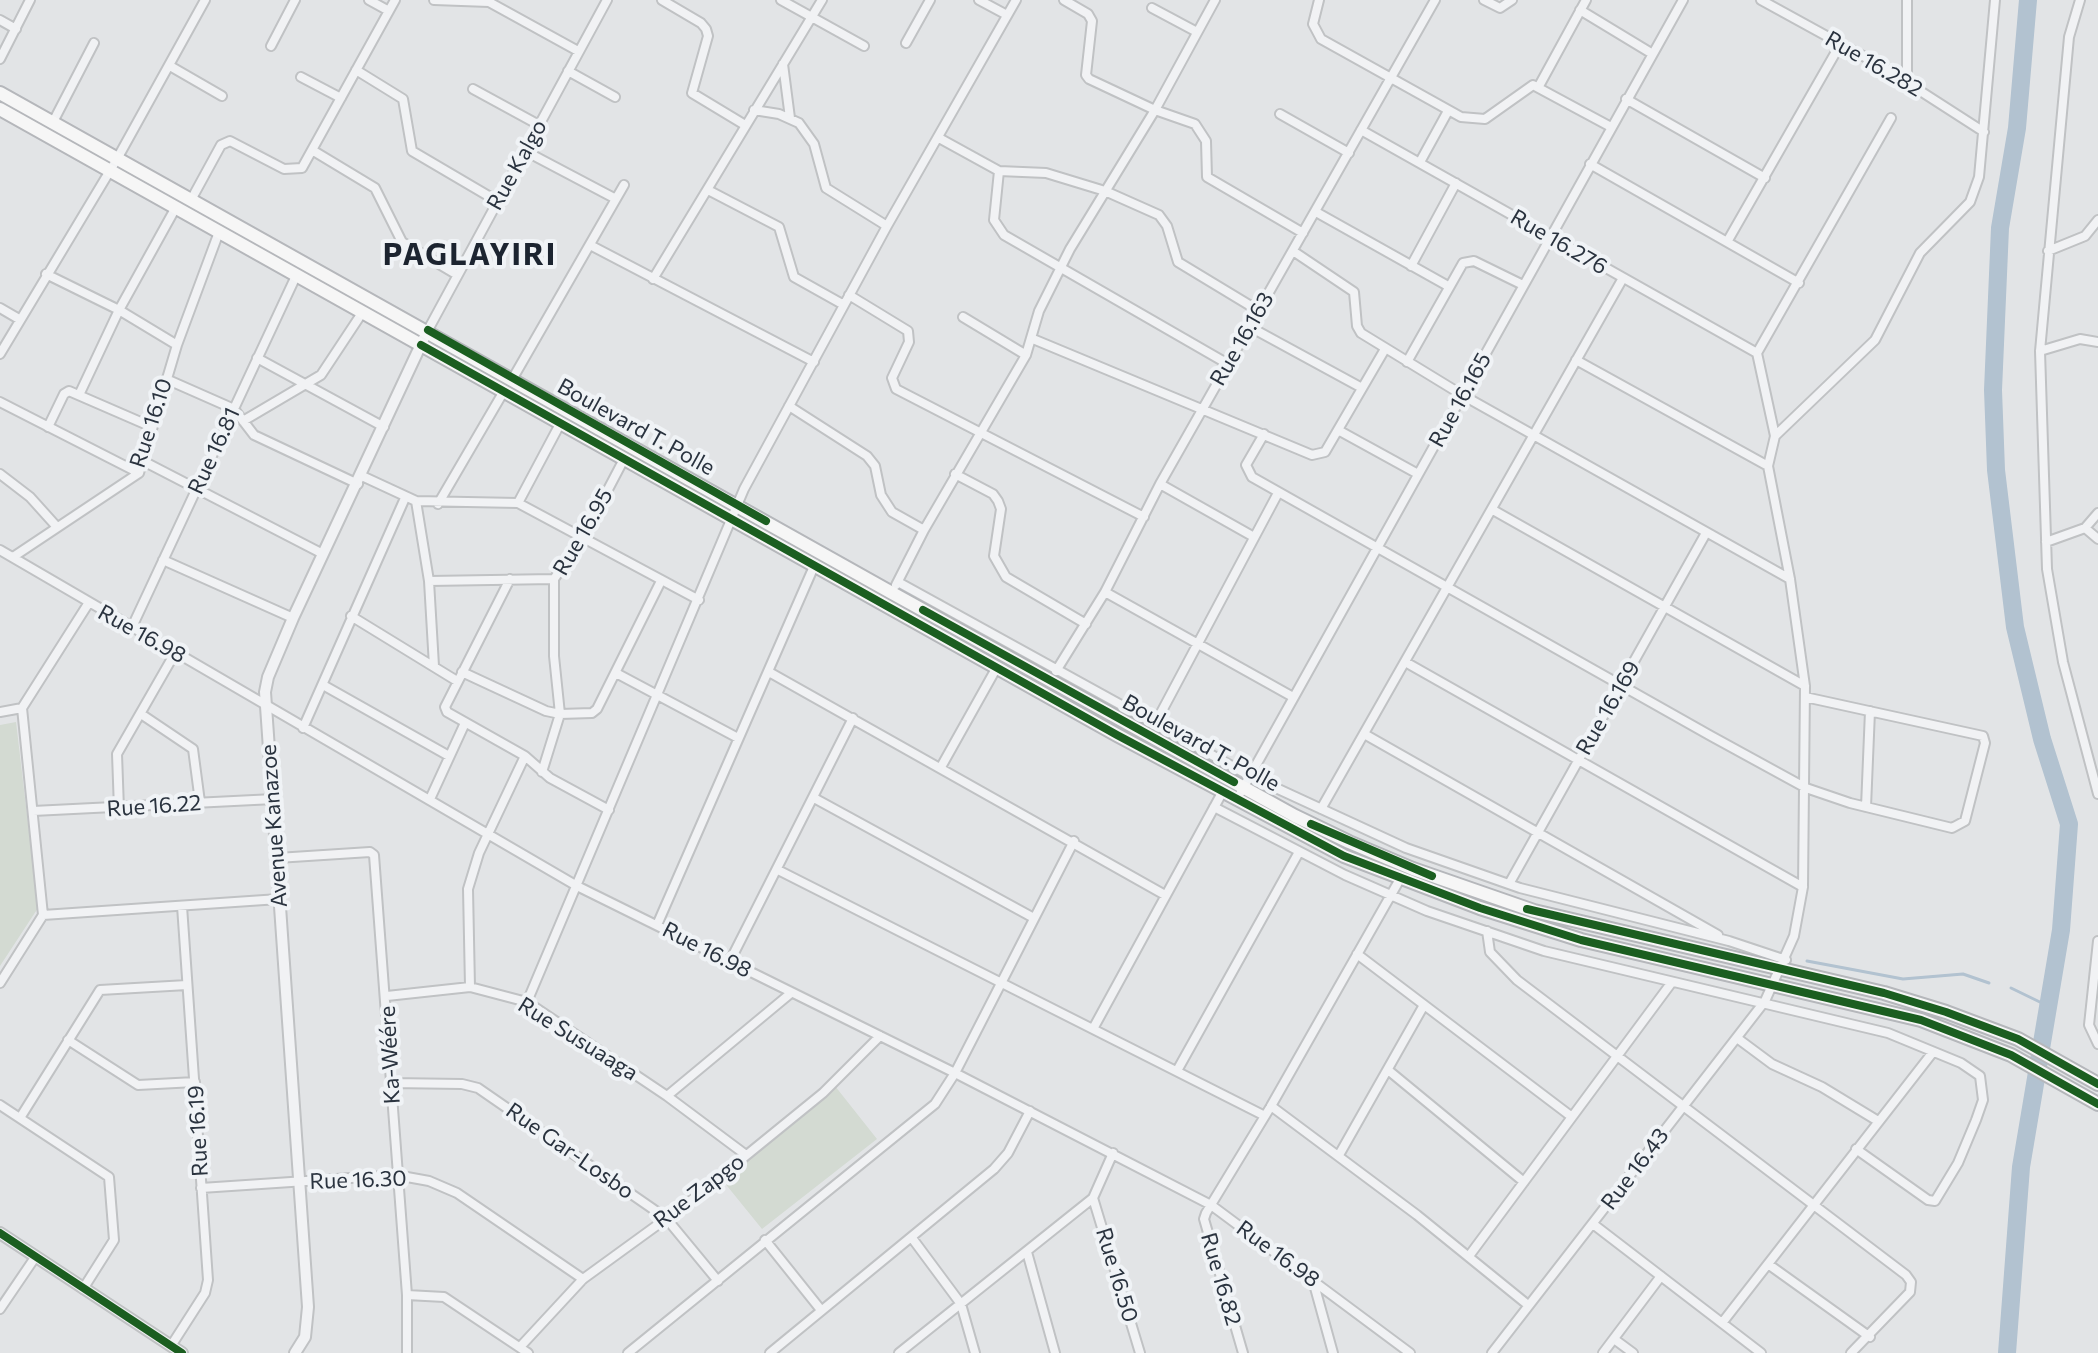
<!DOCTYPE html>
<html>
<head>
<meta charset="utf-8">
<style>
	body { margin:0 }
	canvas { display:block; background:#e2e4e6 }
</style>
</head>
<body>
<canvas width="2098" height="1353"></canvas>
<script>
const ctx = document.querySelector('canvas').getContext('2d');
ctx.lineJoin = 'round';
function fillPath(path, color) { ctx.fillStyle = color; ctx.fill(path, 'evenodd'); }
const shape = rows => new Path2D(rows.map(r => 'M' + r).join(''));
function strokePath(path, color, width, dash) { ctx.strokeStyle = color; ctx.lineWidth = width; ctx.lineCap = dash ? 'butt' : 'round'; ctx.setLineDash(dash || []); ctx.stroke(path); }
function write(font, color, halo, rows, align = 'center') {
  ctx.font = font + ' Commissioner,sans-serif'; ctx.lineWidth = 8; ctx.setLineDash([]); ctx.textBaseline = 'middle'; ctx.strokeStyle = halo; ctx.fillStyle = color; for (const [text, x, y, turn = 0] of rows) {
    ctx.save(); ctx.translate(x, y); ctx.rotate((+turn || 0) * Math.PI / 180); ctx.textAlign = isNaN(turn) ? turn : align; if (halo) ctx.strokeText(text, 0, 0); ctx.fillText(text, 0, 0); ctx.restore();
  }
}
const green = shape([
	[16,722,38,908,0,966,0,725],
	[835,1086,877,1139,762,1229,719,1176]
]);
const stream = shape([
	[1807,961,1903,979,1963,974,1989,983],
	[2011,988,2046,1005]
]);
const river = shape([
	[2007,1353,2021,1167,2061,930,2069,824,2042,739,2015,627,1996,470,1993,390,2000,228,2017,128,2028,0]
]);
const minor = shape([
	[369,0,389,11],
	[434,0,489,2,578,51],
	[662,0,701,23,706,29,708,36,692,93,745,125],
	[781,0,864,46],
	[979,0,1007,15],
	[1064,0,1088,14,1092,21,1086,75,1089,79,1155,110,1195,124,1206,141,1207,177,1303,233],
	[1319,0,1313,24,1321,39,1461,117,1485,119,1533,85,1611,127],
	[1484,0,1500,8,1512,0],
	[1761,0,1883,67,1984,132],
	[1907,0,1907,82],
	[2080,0,2069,37,2040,351,2047,569,2063,662,2098,794],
	[1152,8,1197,32],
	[1580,10,1651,53],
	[0,20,16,29],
	[906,43,930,0],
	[271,46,295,0],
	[0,59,30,0],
	[783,64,790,118],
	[170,66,222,96],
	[356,70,403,99,412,151,497,201],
	[568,71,615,97],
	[301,77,341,98],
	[1539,86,1586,0],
	[473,89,539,125],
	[1626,99,1765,178],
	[754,110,779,114,799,123,814,144,826,188,887,226],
	[1280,114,1349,153],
	[53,122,94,43],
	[1361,130,1757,353],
	[939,138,999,171,1046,173,1105,191,1159,215,1167,226,1178,262,1259,311],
	[312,150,375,188,402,242,456,274],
	[525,151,616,199],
	[1420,162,1448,111],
	[1590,164,1799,283],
	[999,171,994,220,1004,235,1228,364],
	[708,190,779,227,794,277,844,305],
	[191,200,221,145,230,141,284,169,302,168,395,0],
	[1316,212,1448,286],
	[1727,242,1841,43],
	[590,245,814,362],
	[1293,251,1354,292,1357,326,1361,333,1464,396,1790,579],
	[2048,251,2085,236,2098,220],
	[1411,266,1456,183],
	[46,274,119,310,177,345],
	[653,279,822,0],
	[849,295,908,331,909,342,892,378,896,389,1144,517],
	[0,308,19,319],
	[963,317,1026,355],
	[1250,327,1362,388],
	[428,330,607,0],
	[1033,339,1312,455,1325,452,1385,349],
	[2040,351,2080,339,2098,342],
	[0,354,117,159,205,0],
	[257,358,384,427],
	[1576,360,1768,466],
	[1407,362,1463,263,1474,261,1523,285],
	[513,378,624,185],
	[166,379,234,409,254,435,358,484],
	[79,395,119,310,175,209],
	[0,402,139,473],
	[789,406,867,456,875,466,881,495,892,512,924,530],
	[243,421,321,375,362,313],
	[48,427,64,394,69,391,152,427],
	[1338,430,1418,474],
	[1264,434,1246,465,1252,477,1711,736,1806,788,1850,803,1952,828,1965,821,1985,743,1983,736,1805,697],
	[1775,436,1875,340,1920,253,1970,202,1979,177,1995,0],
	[143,461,323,554],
	[0,474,30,497,57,527],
	[955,474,993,494,998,501,1001,509,994,556,1006,577,1086,624],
	[362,476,416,501,518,503,699,600],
	[1160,484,1254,537],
	[416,501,429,581,434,666],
	[518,503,560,424],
	[438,504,504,391],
	[1493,510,1805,686],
	[2085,528,2098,539],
	[2046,542,2085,528,2098,513],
	[0,550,577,886,955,1073,1211,1205,1410,1353],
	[13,557,139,473,177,345,219,232],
	[163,560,293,618],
	[510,579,445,707,447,712,525,756],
	[429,581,554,579],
	[898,582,1250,776,1406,848,1520,888,1729,941,1786,960],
	[896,585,924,530,1026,355,1039,311,1070,249,1155,110,1215,0],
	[1105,592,1293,697],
	[351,616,457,681],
	[132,627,296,276],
	[1407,663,1803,887],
	[1056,671,1105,592,1160,484,1435,0],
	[462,672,546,711,560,714,592,713,597,709,661,581],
	[769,672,1165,895],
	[616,673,738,738],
	[323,685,449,756],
	[0,712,22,708],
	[141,714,193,749,200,802],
	[1155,724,1278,493],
	[303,728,405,498],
	[1366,735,1718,935],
	[941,767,997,667],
	[542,772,560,714,554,656,554,579,582,539,624,459],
	[1241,792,1683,0],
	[814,798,1032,917],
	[430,799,465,723],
	[1214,807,1345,875,1427,911,1544,951,1888,1033,1961,1063,1980,1076,1983,1100,1976,1120,1958,1163,1935,1201,1928,1200,1856,1149],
	[1866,807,1870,711],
	[119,809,117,754,175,653],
	[1321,809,1623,278],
	[33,811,274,799],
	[277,858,370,852,374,855,407,1295,407,1353],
	[778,870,1265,1116],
	[1509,884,1706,533],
	[43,915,279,899],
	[657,925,815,564],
	[1487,931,1490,952,1517,980,1906,1275,1911,1282,1910,1292,1851,1353],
	[2098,941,2089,1025,2098,1044],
	[1357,954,1572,1117],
	[730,961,853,718],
	[0,983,43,915,22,708,88,604],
	[470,987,468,889,479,853,525,756,550,778,609,810],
	[387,996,470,987,527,1002,667,1096,746,1155],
	[527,1002,744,489,887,226,1016,0],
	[1094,1027,1223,791],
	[1737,1038,1772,1064,1822,1087,1878,1121],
	[68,1040,138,1085,195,1082],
	[1178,1069,1299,852],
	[1388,1070,1524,1182],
	[391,1083,462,1084,478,1088,666,1218,718,1281],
	[667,1096,791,993],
	[0,1105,109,1177,114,1240,83,1289],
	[1271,1106,1417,1215,1528,1305],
	[20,1118,100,990,187,985],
	[1339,1155,1424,1005],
	[201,1188,396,1175,429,1181,457,1193,583,1279],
	[1093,1198,1140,1353],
	[1593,1224,1761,1353],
	[912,1238,961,1304,975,1353],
	[765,1240,821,1310],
	[1027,1252,1055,1353],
	[1469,1256,1672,982],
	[1768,1264,1870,1337],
	[1312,1277,1333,1353],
	[407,1295,444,1297,528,1353],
	[0,1309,36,1256],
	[1722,1323,1933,1052],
	[1614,1339,1633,1353],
	[171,1346,205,1293,208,1280,182,906],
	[520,1347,583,1279,689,1202,823,1093,880,1036],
	[628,1353,935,1104,955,1073,1074,841],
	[770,1353,994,1169,1008,1153,1030,1111],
	[899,1353,1093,1198,1113,1153],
	[1243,1353,1204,1219,1206,1213,1271,1106,1400,879],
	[1492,1353,1765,1001,1794,936,1803,887,1805,686,1790,579,1768,466,1775,436,1757,353,1891,118],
	[1603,1353,1661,1276]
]);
const tertiary = shape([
	[0,1233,182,1353],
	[295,1353,305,1337,308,1307,265,692,268,677,293,618,424,338]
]);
const trunk = shape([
	[0,93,892,593,1295,816,1349,842,1413,869,1534,911,1884,993,1946,1012,2018,1039,2098,1084],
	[0,109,1117,735,1344,856,1480,908,1581,940,1921,1020,2011,1055,2098,1104]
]);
const cycleway = shape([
	[428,330,766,521],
	[421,345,1117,735,1344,856,1480,908,1581,940,1921,1020,2011,1055,2098,1104],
	[923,610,1234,782],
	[1311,824,1432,876],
	[1527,909,1884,993,1946,1012,2018,1039,2098,1084],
	[0,1233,182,1353]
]);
const streetNames = [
	["Rue 16.282",1874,64,30],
	["Rue Kalgo",517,165,-61],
	["Rue 16.276",1559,242,30],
	["Rue 16.163",1242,339,-60],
	["Rue 16.165",1460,400,-61],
	["Rue 16.10",151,423,-72],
	["Boulevard T. Polle",636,427,29],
	["Rue 16.81",214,451,-65],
	["Rue 16.95",583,532,-60],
	["Rue 16.98",142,634,29],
	["Rue 16.169",1608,708,-60],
	["Boulevard T. Polle",1201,743,29],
	["Rue 16.22",154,806,-4],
	["Avenue Kanazoe",274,826,-94],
	["Rue 16.98",707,950,27],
	["Rue Susuaaga",578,1039,32],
	["Ka-Wéére",390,1055,-93],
	["Rue 16.19",198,1131,-93],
	["Rue Gar-Losbo",570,1151,35],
	["Rue 16.43",1635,1169,-53],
	["Rue 16.30",358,1180,-2],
	["Rue Zapgo",699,1191,-37],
	["Rue 16.98",1278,1254,36],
	["Rue 16.50",1117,1275,73],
	["Rue 16.82",1221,1279,74]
];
const districtNames = [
	["PAGLAYIRI",470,255]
];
fillPath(green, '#d3dad2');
strokePath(stream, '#b2c2d0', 3);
strokePath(river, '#b2c2d0', 18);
strokePath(minor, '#c0c2c4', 12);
strokePath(tertiary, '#c0c2c4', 14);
strokePath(trunk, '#b5b7bb', 16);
strokePath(minor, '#f1f2f4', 8);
strokePath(tertiary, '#f1f2f4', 10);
strokePath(trunk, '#f6f6f6', 12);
strokePath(cycleway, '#1b5e20', 8);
write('22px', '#2a333f', '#f0f3f6', streetNames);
ctx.letterSpacing = '2px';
write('bold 30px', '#1c2430', '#f0f3f6', districtNames);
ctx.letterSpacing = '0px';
</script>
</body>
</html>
